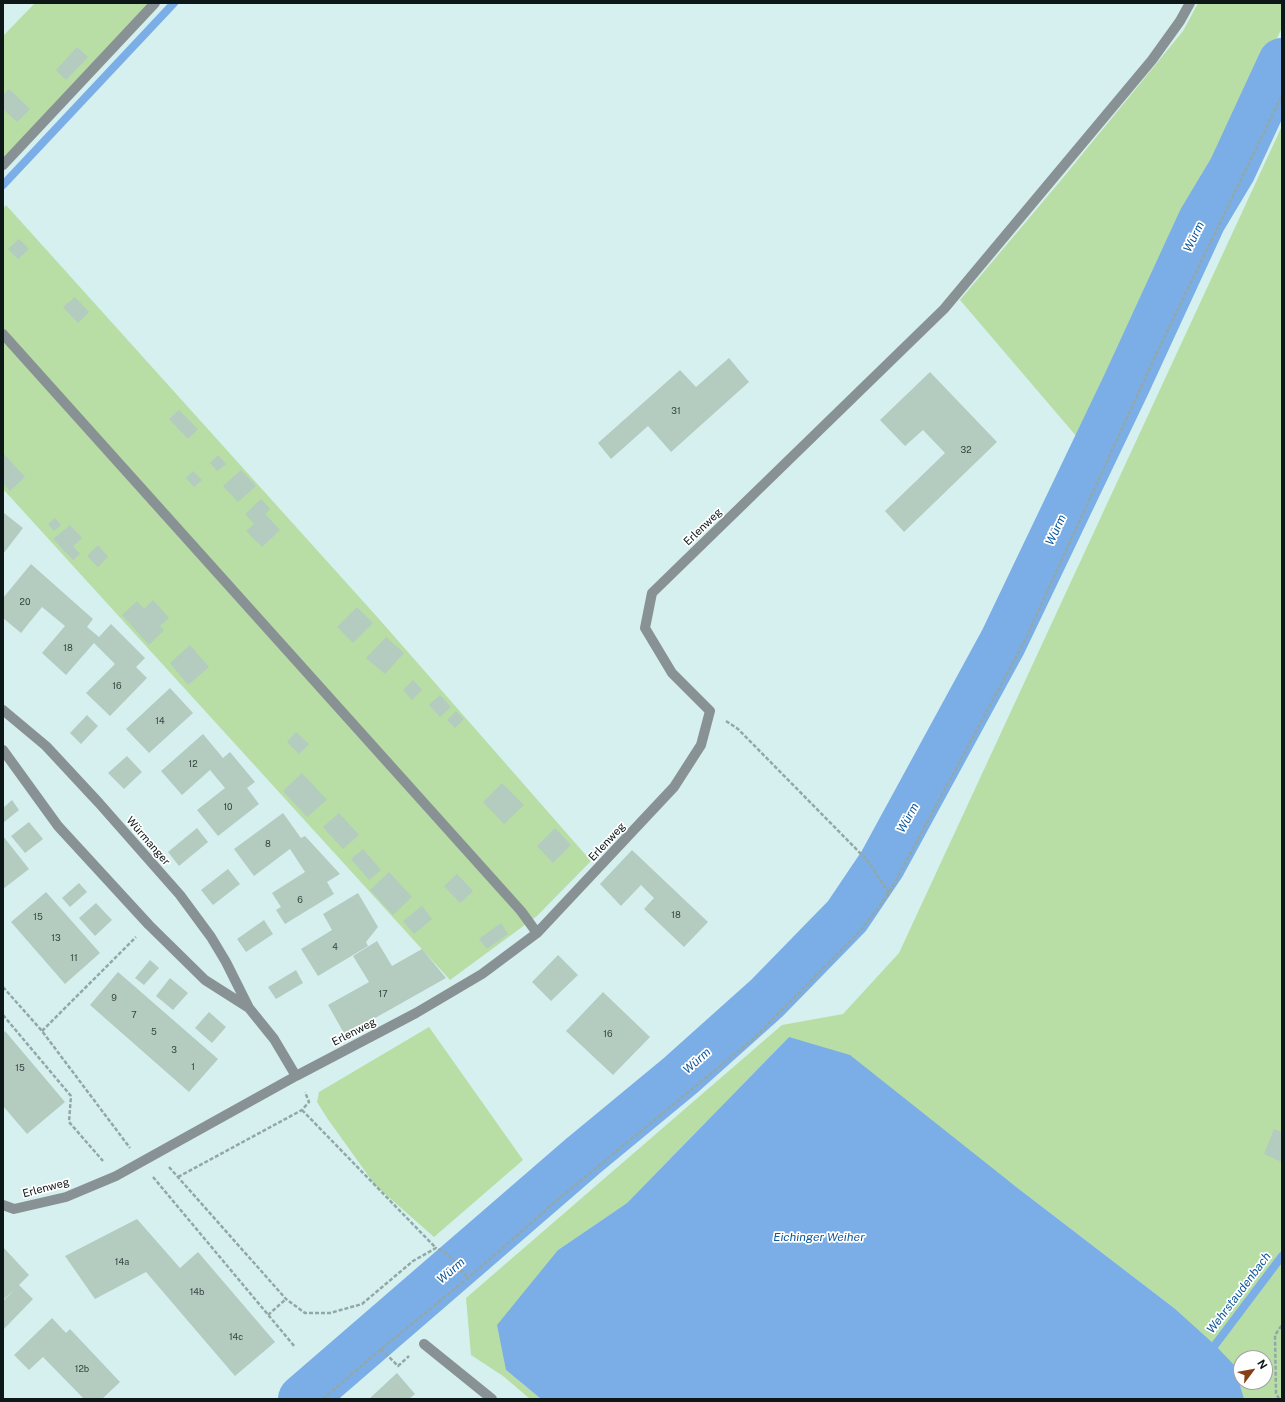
<!DOCTYPE html>
<html>
<head>
<meta charset="utf-8">
<style>
	body { margin:0 }
	#map { position:relative; width:1285px; height:1402px; overflow:hidden; background:#d5f0ef; font-family:"Public Sans",sans-serif }
	canvas { display:block }
	.frame { position:absolute; inset:0; border:4px solid #0d1717; pointer-events:none }
	.north { position:absolute; left:1233px; top:1350px; width:40px; height:40px; box-sizing:border-box; background:#fff; border:1px solid #9ea2a2; border-radius:50%; rotate:58deg; font-size:11px; font-weight:700; line-height:16px; text-align:center; color:#0d1717 }
	.north::after { content:''; display:block; margin:auto; width:14px; height:18px; background:#844016; clip-path:polygon(50% 0,100% 100%,50% 72%,0 100%) }
</style>
</head>
<body>
<div id="map">
<canvas width="1285" height="1402"></canvas>
<div class="frame"></div>
<div class="north">N</div>
</div>
<script>
const ctx = document.querySelector('canvas').getContext('2d');
ctx.lineJoin = 'round';
function fillPath(path, color) { ctx.fillStyle = color; ctx.fill(path, 'evenodd'); }
const shape = rows => new Path2D(rows.map(r => 'M' + r).join(''));
function strokePath(path, color, width, dash) { ctx.strokeStyle = color; ctx.lineWidth = width; ctx.lineCap = dash ? 'butt' : 'round'; ctx.setLineDash(dash || []); ctx.stroke(path); }
function write(font, color, halo, rows, align = 'center') {
  ctx.font = font + ' "Public Sans",sans-serif'; ctx.lineWidth = 3.5; ctx.setLineDash([]); ctx.textBaseline = 'middle'; ctx.strokeStyle = halo; ctx.fillStyle = color; for (const [text, x, y, turn = 0] of rows) {
    ctx.save(); ctx.translate(x, y); ctx.rotate((+turn || 0) * Math.PI / 180); ctx.textAlign = isNaN(turn) ? turn : align; if (halo) ctx.strokeText(text, 0, 0); ctx.fillText(text, 0, 0); ctx.restore();
  }
}
const green = shape([
	[35,3,155,3,3,165,3,36],
	[1198,3,1282,3,1282,28,1077,437,960,300,1062,179,1183,31],
	[1282,126,1282,1399,1244,1399,1174,1308,1015,1186,789,1037,627,1203,558,1250,506,1370,541,1399,530,1399,503,1376,471,1355,466,1298,782,1025,843,1014,899,953],
	[1241,1358,1265,1358,1265,1382,1241,1382],
	[6,205,379,619,591,861,537,916,450,980,3,489,3,209],
	[429,1027,523,1160,434,1237,375,1185,327,1118,317,1102,319,1092]
]);
const water = shape([
	[789,1037,850,1055,1015,1186,1174,1308,1215,1345,1234,1365,1244,1399,541,1399,506,1370,497,1325,558,1250,627,1203]
]);
const stream = shape([
	[3,185,174,3],
	[1206,1350,1215,1345,1282,1256]
]);
const river = shape([
	[302,1399,583,1156,681,1075,767,998,847,916,882,864,1003,642,1126,385,1202,220,1232,170,1282,62]
]);
const building = shape([
	[77,47,88,57,66,80,56,70],
	[9,89,30,109,17,122,3,109,3,95],
	[19,239,29,249,18,259,8,249],
	[75,297,89,312,78,323,63,307],
	[729,358,749,382,671,452,648,426,611,459,598,443,680,370,696,387],
	[930,372,997,442,904,532,885,511,945,453,923,430,905,446,880,420],
	[179,410,198,429,188,439,169,419],
	[4,454,25,477,10,491,3,483,3,455],
	[218,455,226,464,217,471,210,463],
	[241,470,256,486,238,502,223,486],
	[193,471,202,480,194,487,186,478],
	[261,499,270,509,265,514,280,530,262,547,246,531,254,524,245,514],
	[4,513,23,528,3,554,3,515],
	[55,518,61,525,54,531,48,524],
	[70,525,82,538,73,546,80,554,73,560,53,539],
	[98,545,108,557,98,567,87,556],
	[31,564,93,619,87,627,99,637,111,624,145,658,136,667,147,678,110,716,86,693,115,664,94,643,66,675,42,653,65,626,42,607,21,633,3,618,3,598],
	[153,600,169,618,160,626,164,630,149,645,122,615,137,601,144,609],
	[357,607,373,623,353,643,337,627],
	[386,637,404,653,385,674,366,658],
	[190,645,209,667,188,685,170,663],
	[413,680,422,690,412,700,403,690],
	[170,688,193,713,149,753,126,729],
	[440,695,451,707,440,717,429,705],
	[456,711,464,719,455,728,447,720],
	[87,715,98,726,81,744,70,733],
	[296,732,309,744,299,754,287,742],
	[203,734,223,758,230,752,255,782,247,788,259,804,218,836,197,810,225,788,210,770,182,795,161,771],
	[127,756,142,772,124,789,108,773],
	[302,773,327,800,307,817,283,791],
	[502,783,524,805,504,824,483,802],
	[12,800,19,810,3,823,3,808],
	[283,813,301,838,305,836,340,874,327,882,334,894,285,924,276,910,281,907,272,893,305,872,290,849,254,876,234,849],
	[339,813,359,835,343,849,323,827],
	[29,822,43,839,25,853,11,836],
	[197,828,208,842,179,866,168,852],
	[555,828,571,845,553,863,537,846],
	[3,836,29,869,3,889],
	[363,849,381,870,369,880,351,859],
	[632,850,708,922,684,947,644,909,654,898,641,885,621,906,600,884],
	[228,869,240,884,213,905,201,890],
	[389,872,412,897,393,915,370,890],
	[457,874,473,891,460,903,444,886],
	[79,883,87,892,70,907,62,898],
	[46,892,100,953,65,984,11,922],
	[358,893,378,927,366,942,368,946,318,976,301,949,332,930,323,914],
	[96,903,112,920,95,936,79,918],
	[422,906,432,919,414,934,403,921],
	[264,920,273,934,246,952,237,939],
	[501,923,508,934,487,949,479,939],
	[377,941,392,966,422,949,446,978,345,1035,328,1005,369,982,353,956],
	[558,955,578,975,551,1001,532,982],
	[150,960,159,968,144,985,135,978],
	[296,970,303,983,276,999,268,987],
	[118,972,218,1059,189,1092,90,1005],
	[170,978,188,993,173,1010,156,996],
	[603,992,650,1037,613,1075,566,1031],
	[209,1012,226,1027,212,1043,195,1028],
	[5,1031,65,1102,27,1134,3,1106,3,1034],
	[1274,1129,1282,1132,1282,1162,1264,1154],
	[137,1219,180,1268,198,1252,275,1342,235,1376,146,1272,95,1299,65,1256],
	[3,1247,29,1275,19,1285,33,1299,3,1330,3,1301,15,1289,3,1300],
	[52,1318,66,1333,70,1329,120,1382,102,1399,84,1399,43,1357,29,1370,14,1355],
	[397,1373,415,1394,409,1399,369,1399]
]);
const path = shape([
	[726,721,738,729,867,860,889,893],
	[3,987,42,1031,130,1148],
	[3,1015,71,1096,69,1122,103,1161],
	[42,1031,136,937],
	[302,1110,436,1248],
	[169,1167,286,1299,305,1313,330,1313,362,1304,413,1261,436,1248,448,1254,468,1278],
	[153,1177,295,1347],
	[178,1177,302,1110,309,1102,305,1092],
	[268,1315,286,1299],
	[381,1349,398,1366,409,1356],
	[323,1399,381,1349,468,1278,562,1196,754,1038,861,930,889,893,1024,642,1159,348,1282,95],
	[1279,1399,1276,1393,1275,1335,1282,1325]
]);
const minor = shape([
	[3,165,155,3],
	[3,334,521,911,537,933],
	[3,710,46,746,99,803,180,895,211,937,226,962,249,1008],
	[3,750,58,826,149,925,205,980,249,1008,274,1039,296,1076],
	[3,1205,14,1209,66,1197,116,1176,296,1076,416,1013,482,974,537,933,674,787,701,745,710,711,672,673,645,628,652,593,944,309,1152,60,1180,21,1190,3],
	[424,1344,492,1399]
]);
const numberNames = [
	["31",676,411],
	["32",966,450],
	["20",25,602],
	["18",68,648],
	["16",117,686],
	["14",160,721],
	["12",193,764],
	["10",228,807],
	["8",268,844],
	["6",300,900],
	["18",676,915],
	["15",38,917],
	["13",56,938],
	["4",335,947],
	["11",74,958],
	["17",383,994],
	["9",114,998],
	["7",134,1015],
	["5",154,1032],
	["16",608,1034],
	["3",174,1050],
	["1",193,1067],
	["15",20,1068],
	["14a",122,1262],
	["14b",197,1292],
	["14c",236,1337],
	["12b",82,1369]
];
const streetNames = [
	["Erlenweg",703,527,-44],
	["Würmanger",148,841,49],
	["Erlenweg",607,842,-47],
	["Erlenweg",354,1032,-27],
	["Erlenweg",46,1188,-15]
];
const waterNames = [
	["Würm",1194,237,-64],
	["Würm",1056,530,-65],
	["Würm",908,818,-61],
	["Würm",697,1061,-42],
	["Eichinger Weiher",819,1237],
	["Würm",451,1271,-41],
	["Wehrstaudenbach",1239,1293,-53]
];
fillPath(green, '#b8dea6');
fillPath(water, '#7baee7');
strokePath(stream, '#7baee7', 8);
strokePath(river, '#7baee7', 48);
fillPath(building, '#b4cbc0');
strokePath(path, '#92a8a7', 2.5, [4, 2]);
strokePath(minor, '#889295', 10);
write('9px', '#374441', null, numberNames);
write('11px', '#0d1717', '#fff', streetNames);
write('italic 12px', '#0a579b', '#fff', waterNames);
</script>
</body>
</html>
